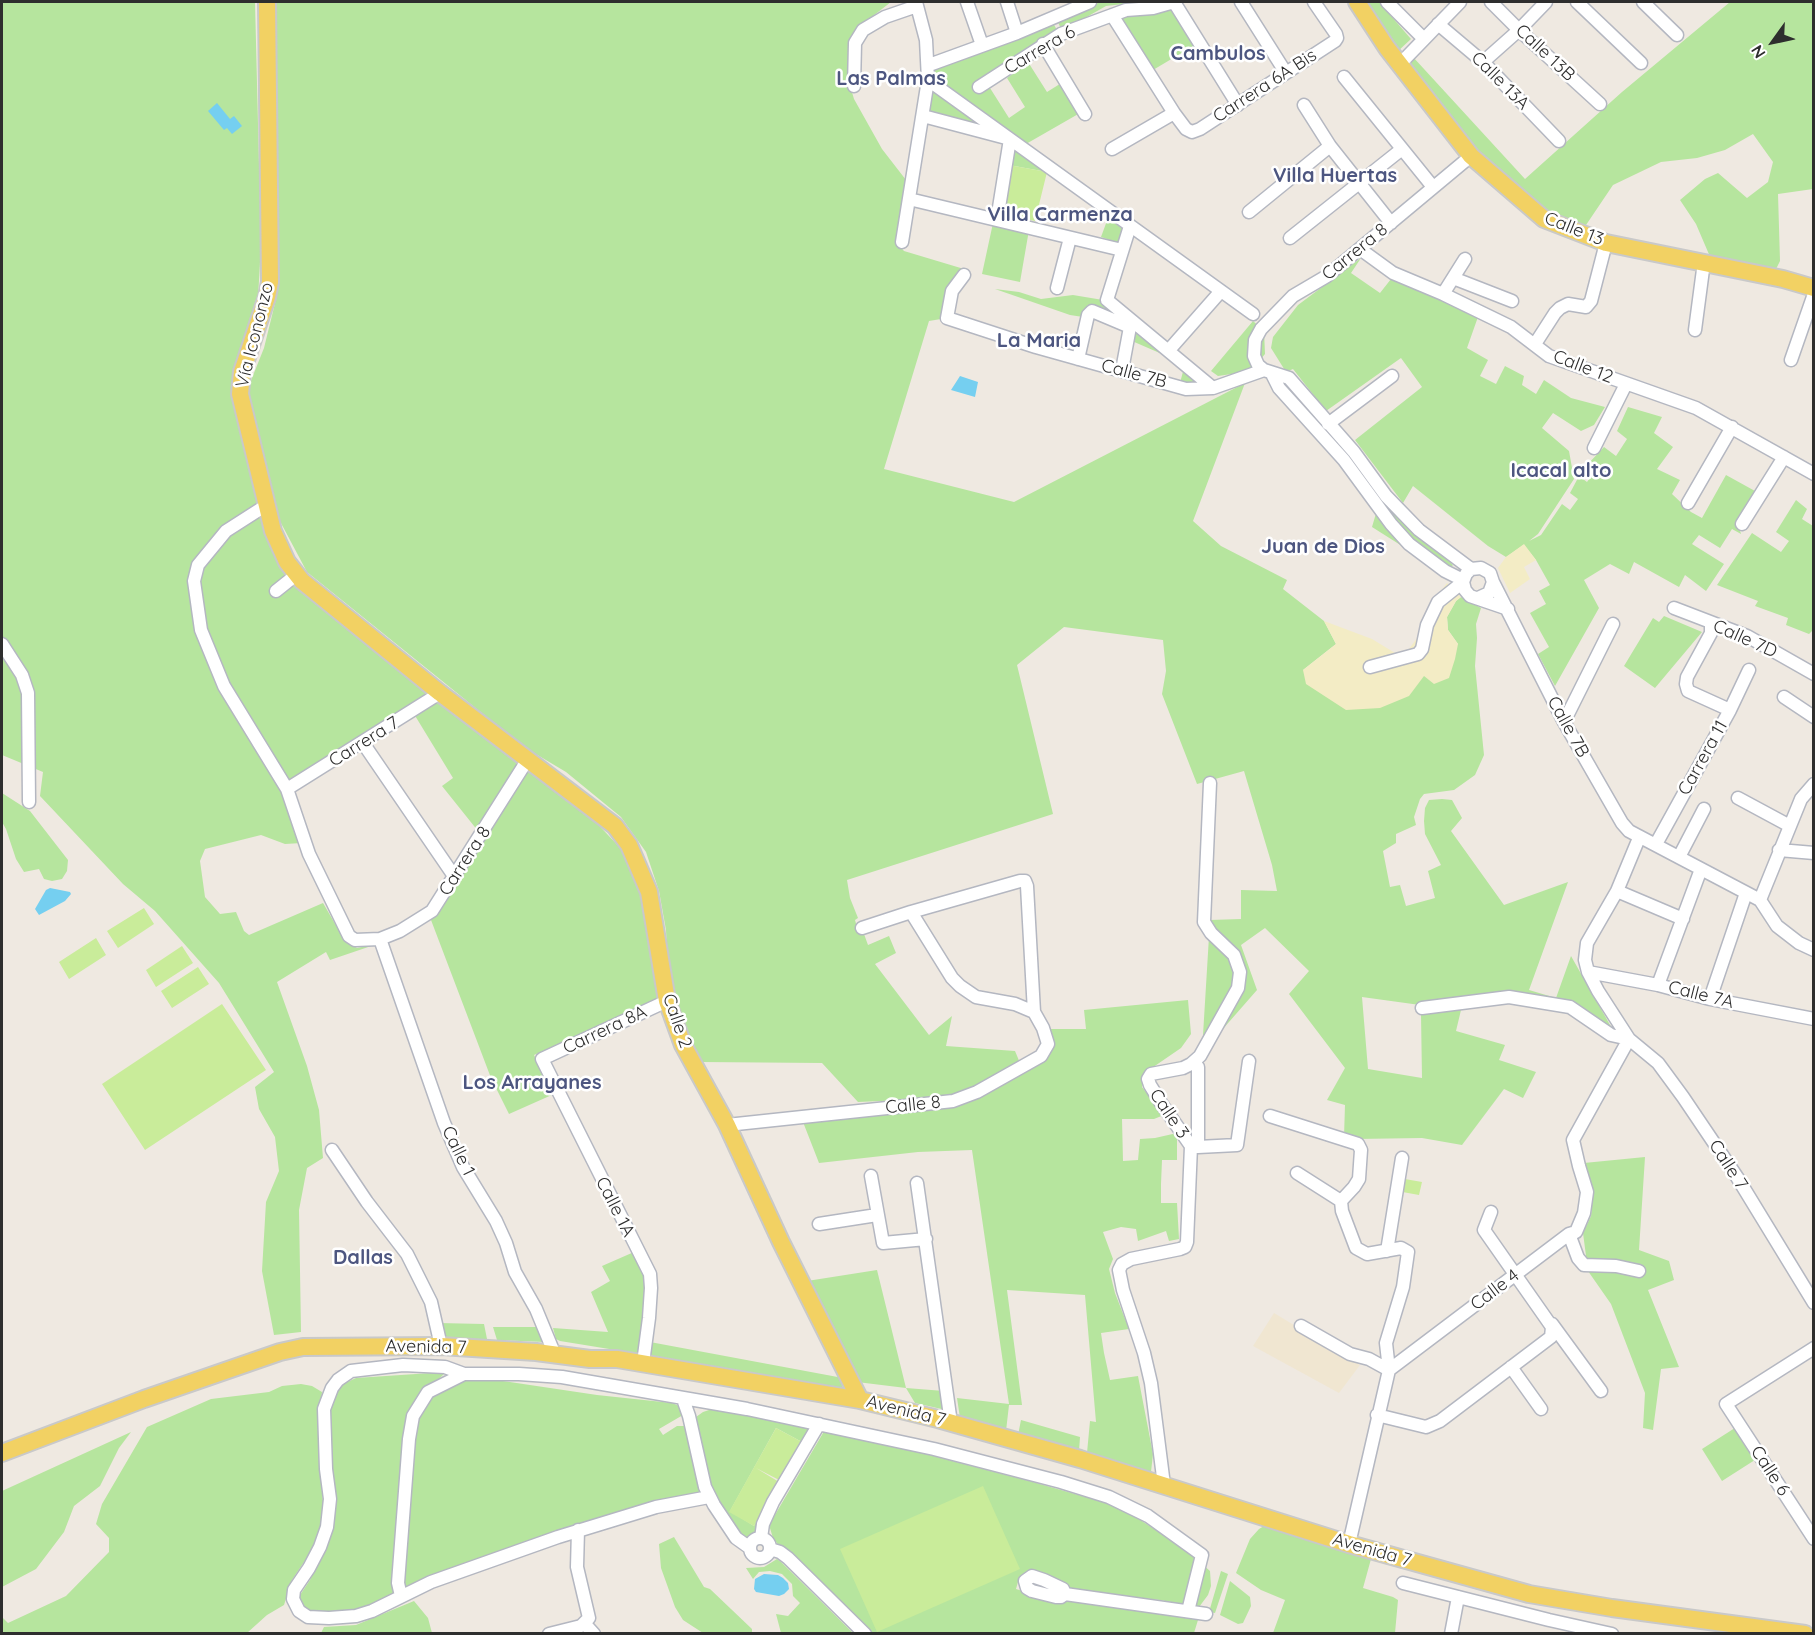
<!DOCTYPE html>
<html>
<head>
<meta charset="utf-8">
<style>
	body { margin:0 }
	#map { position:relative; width:1815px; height:1635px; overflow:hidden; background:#efe9e1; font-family:Quicksand,sans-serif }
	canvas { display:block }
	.frame { position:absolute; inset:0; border:3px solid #2e2e2e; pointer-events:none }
	.north { position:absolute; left:1743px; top:12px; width:60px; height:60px; -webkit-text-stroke:4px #fff; paint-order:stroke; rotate:237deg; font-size:16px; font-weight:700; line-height:24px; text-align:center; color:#2e2e2e }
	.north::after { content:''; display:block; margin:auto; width:21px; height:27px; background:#2e2e2e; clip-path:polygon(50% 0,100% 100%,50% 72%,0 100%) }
</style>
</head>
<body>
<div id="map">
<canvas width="1815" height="1635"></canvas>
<div class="frame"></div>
<div class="north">N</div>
</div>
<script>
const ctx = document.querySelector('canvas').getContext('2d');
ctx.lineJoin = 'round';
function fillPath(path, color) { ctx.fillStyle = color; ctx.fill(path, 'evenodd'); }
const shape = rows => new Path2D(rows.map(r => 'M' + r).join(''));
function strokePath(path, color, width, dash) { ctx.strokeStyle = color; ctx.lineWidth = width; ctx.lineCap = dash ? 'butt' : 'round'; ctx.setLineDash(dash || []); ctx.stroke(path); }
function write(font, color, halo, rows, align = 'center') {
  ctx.font = font + ' Quicksand,sans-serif'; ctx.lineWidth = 5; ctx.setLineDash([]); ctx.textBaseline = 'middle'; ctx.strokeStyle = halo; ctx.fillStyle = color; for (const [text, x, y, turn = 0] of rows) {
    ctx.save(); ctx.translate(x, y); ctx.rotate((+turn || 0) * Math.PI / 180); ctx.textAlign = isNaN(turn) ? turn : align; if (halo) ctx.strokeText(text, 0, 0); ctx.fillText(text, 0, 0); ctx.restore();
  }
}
const education = shape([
	[1274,1313,1360,1365,1339,1393,1253,1346]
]);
const green = shape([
	[2,2,255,2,261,245,258,298,237,375,295,581,432,692,286,782,282,793,302,843,285,844,261,835,205,849,200,861,205,897,220,914,236,912,244,931,249,935,323,903,341,934,349,943,357,948,380,943,330,960,326,952,277,982,307,1066,319,1110,323,1158,307,1168,299,1210,301,1332,274,1335,262,1271,266,1202,279,1171,275,1137,259,1109,255,1087,274,1072,219,983,155,911,123,884,40,796,43,772,2,755],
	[277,2,891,2,860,26,851,89,854,99,882,149,906,180,904,204,896,242,904,251,964,269,949,286,947,318,929,321,884,469,1014,502,1245,383,1193,521,1221,546,1287,580,1283,589,1324,621,1336,644,1303,670,1424,676,1458,644,1448,630,1447,617,1456,601,1461,597,1481,608,1476,624,1477,638,1475,666,1484,755,1475,775,1454,790,1424,794,1420,799,1414,817,1416,825,1396,834,1396,843,1383,851,1390,887,1400,885,1406,906,1435,898,1428,871,1441,865,1425,834,1424,821,1425,808,1429,800,1442,799,1452,800,1462,818,1451,831,1504,905,1568,882,1529,990,1556,998,1571,956,1614,1032,1571,1003,1508,995,1420,1005,1362,997,1368,1069,1422,1078,1421,1014,1461,1010,1456,1031,1505,1045,1499,1060,1536,1072,1523,1098,1504,1089,1462,1145,1422,1138,1356,1139,1344,1137,1345,1105,1327,1100,1345,1068,1289,994,1309,971,1265,928,1241,945,1257,990,1215,1038,1203,1035,1210,920,1241,919,1241,890,1277,891,1272,865,1244,771,1197,784,1162,694,1166,671,1163,640,1064,627,1017,665,1053,814,847,880,850,898,858,918,855,920,859,934,864,934,868,945,889,936,896,953,875,964,929,1035,952,1016,946,1046,1015,1051,1020,1063,973,1091,949,1098,858,1102,822,1063,701,1062,687,1040,668,977,666,930,659,891,646,852,621,817,566,772,524,747,307,572,274,510,246,393,264,348,277,295,273,202],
	[1101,2,1141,2,1106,6,1062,31,1056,18],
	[1365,2,1379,2,1411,39,1397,52],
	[1730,2,1813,2,1813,189,1778,194,1780,261,1774,273,1711,259,1696,224,1680,200,1705,179,1718,173,1747,198,1768,182,1773,162,1753,134,1725,150,1697,158,1661,162,1613,185,1584,228,1549,216,1476,150,1408,61,1413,57,1525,179,1622,92],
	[1169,3,1195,45,1153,70,1112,12],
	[1052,21,1058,32,980,92,990,88,1009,118,1025,107,1007,78,1028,62,1047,92,1063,82,1080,113,1026,144,933,78,934,67],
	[931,86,1000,134,926,112],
	[1013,145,1047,172,1009,165],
	[1108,218,1123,229,1119,243,1101,237],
	[993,223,1029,230,1020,282,982,274],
	[1361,258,1351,273,1380,293,1391,279,1479,314,1467,348,1488,360,1480,376,1496,384,1505,366,1524,376,1522,385,1536,394,1544,380,1571,398,1605,407,1594,425,1581,431,1553,413,1542,428,1569,451,1574,479,1538,534,1529,541,1541,535,1562,504,1570,510,1578,499,1570,493,1579,476,1587,482,1595,471,1587,465,1604,447,1616,456,1627,439,1617,431,1628,407,1662,417,1654,433,1673,447,1657,469,1680,480,1672,494,1691,512,1702,518,1726,475,1755,491,1737,520,1741,534,1732,529,1720,548,1699,535,1692,544,1724,564,1706,591,1685,575,1679,587,1634,562,1629,574,1610,564,1584,580,1599,608,1555,686,1538,654,1549,647,1530,613,1546,604,1539,591,1550,585,1536,560,1524,545,1506,557,1488,546,1413,486,1403,503,1355,440,1422,387,1401,358,1326,411,1293,369,1286,372,1271,348,1273,337,1298,305],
	[995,289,1019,292,1041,299,1073,295,1109,301,1208,380,1188,384,1180,383,1185,364,1132,341,1129,321,1088,305,1083,317,1070,315],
	[1253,321,1264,331,1265,354,1254,367,1245,372,1218,376,1211,371],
	[1287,380,1417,532,1453,565,1448,570,1410,539,1280,386],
	[1796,500,1807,509,1802,519,1813,526,1814,632,1812,631,1809,634,1786,625,1788,618,1755,606,1758,601,1717,585,1752,533,1781,552,1789,541,1776,532],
	[1377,510,1402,546,1372,527],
	[1664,616,1702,632,1655,688,1624,666,1653,618,1659,622],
	[440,700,521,764,478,831,442,786,453,778,414,714],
	[527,768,591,817,625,853,644,894,662,998,534,1055,554,1094,509,1114,491,1078,431,920],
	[2,793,30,811,68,860,67,871,62,879,52,881,44,879,39,869,24,872,16,859,6,829,2,822],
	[1188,1000,1191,1034,1181,1048,1146,1072,1142,1087,1164,1115,1154,1119,1122,1119,1123,1161,1138,1160,1140,1139,1155,1138,1177,1133,1177,1160,1162,1160,1161,1184,1161,1203,1177,1203,1179,1239,1169,1241,1166,1231,1138,1241,1136,1229,1121,1227,1103,1232,1113,1259,1109,1269,1115,1293,1129,1329,1101,1333,1104,1353,1110,1380,1138,1376,1153,1454,1151,1472,1087,1453,1090,1421,1096,1422,1085,1295,1007,1290,1022,1405,1009,1405,1006,1431,960,1418,957,1398,1009,1404,972,1150,918,1152,819,1163,803,1122,961,1105,978,1098,1011,1080,1052,1045,1051,1029,1086,1029,1084,1010],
	[1645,1157,1639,1250,1669,1261,1674,1280,1648,1290,1679,1367,1661,1369,1653,1430,1643,1428,1645,1393,1611,1304,1588,1271,1583,1233,1591,1216,1593,1191,1584,1163],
	[634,1252,645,1278,640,1354,560,1341,556,1339,553,1328,608,1332,591,1292,610,1281,602,1266],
	[877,1270,906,1388,944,1391,946,1410,915,1403,906,1388,857,1382,807,1281],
	[438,1323,484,1324,487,1339,439,1339],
	[493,1327,540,1327,545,1342,497,1340],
	[650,1342,843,1378,842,1389,648,1355],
	[446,1372,416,1401,395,1595,356,1614,312,1614,303,1609,299,1602,300,1595,310,1580,329,1536,328,1410,335,1396,343,1384,356,1378],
	[483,1378,597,1395,672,1403,679,1406,683,1415,659,1429,663,1435,677,1426,688,1426,705,1495,403,1591,411,1440,416,1418,431,1395,463,1379],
	[301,1384,312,1386,322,1392,319,1432,322,1494,325,1513,312,1550,292,1580,284,1605,267,1615,247,1633,2,1633,2,1617,8,1623,66,1596,109,1552,109,1538,96,1524,102,1504,147,1427,211,1399,269,1392,282,1386],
	[712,1409,813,1425,802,1442,776,1428,730,1511,754,1526,756,1522,756,1534,745,1539,741,1537,714,1495,709,1479,696,1424,696,1417,703,1412],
	[1021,1420,1080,1437,1079,1451,1018,1435],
	[1738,1426,1758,1458,1722,1481,1702,1449],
	[826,1428,1033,1482,1110,1504,1128,1512,1185,1549,1210,1571,1211,1586,1208,1595,1199,1607,1160,1600,1073,1590,1063,1585,1025,1575,1018,1582,1016,1589,1039,1596,1198,1620,1194,1633,871,1633,779,1546,773,1538,769,1525],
	[131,1432,119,1448,100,1486,74,1506,64,1532,36,1569,2,1587,2,1491],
	[1264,1526,1371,1559,1363,1588,1393,1597,1398,1600,1395,1633,1273,1633,1285,1600,1261,1590,1236,1573,1250,1539,1259,1529],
	[674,1537,704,1587,710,1589,752,1629,752,1633,703,1633,683,1620,675,1607,661,1568,659,1544],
	[777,1559,781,1562,853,1633,781,1633,776,1614,788,1616,800,1603,793,1596,792,1584,782,1574,770,1571,759,1572,753,1579,746,1568,764,1567],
	[1221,1571,1228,1574,1215,1613,1209,1612],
	[1230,1581,1250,1597,1251,1606,1243,1623,1238,1624,1220,1615],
	[414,1601,428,1618,432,1633,321,1633,324,1627,356,1625]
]);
const sand = shape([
	[1524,544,1536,560,1524,567,1530,579,1510,593,1498,568,1506,557],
	[1447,583,1461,597,1456,601,1447,617,1448,630,1458,644,1455,659,1449,678,1434,684,1424,676,1409,696,1380,708,1346,710,1306,684,1303,670,1336,644,1324,621,1372,639,1395,653,1409,649,1417,638,1429,606]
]);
const pitch = shape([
	[1009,165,1047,172,1035,221,1001,214],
	[144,908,154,924,118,948,107,931],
	[96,938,106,955,69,979,59,962],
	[182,946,193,963,156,987,146,970],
	[198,967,209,984,172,1008,161,991],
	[222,1004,266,1070,145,1150,102,1084],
	[1399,1178,1422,1182,1419,1195,1397,1191],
	[776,1428,802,1442,781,1481,756,1468,779,1482,754,1526,729,1512],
	[983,1486,1020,1569,877,1632,840,1549]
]);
const water = shape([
	[217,103,230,119,234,116,242,126,232,134,227,128,224,130,208,111],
	[960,376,978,382,975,397,951,390],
	[50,888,70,892,71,894,65,901,39,915,35,909,46,890],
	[764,1574,778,1575,783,1578,788,1583,789,1589,784,1594,779,1596,756,1592,754,1589,755,1579]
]);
const minor = shape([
	[967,2,982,45],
	[1007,2,1017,33],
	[1174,2,1238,105],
	[1241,2,1286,73],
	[1387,2,1424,39],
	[1491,2,1519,30,1600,104],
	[1577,2,1641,63],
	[1643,2,1677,35],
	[1112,15,1174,113,1186,129,1192,132,1200,129,1335,41,1337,38,1336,34,1314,2],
	[1438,24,1483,62,1559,141],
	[1043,44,1085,114],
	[1483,62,1519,30,1546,2],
	[929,65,1017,33,1090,2],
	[1399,65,1460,2],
	[1344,77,1433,187],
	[928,80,1253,314],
	[854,86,855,43,863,30,885,17,917,6],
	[979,87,1061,34,1126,10,1153,8,1174,2],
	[1304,105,1330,146,1391,223],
	[923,116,1010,139,997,220],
	[1112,149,1174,113],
	[1471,156,1327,276,1293,296,1261,329,1255,340,1254,356,1258,365,1264,370,1289,378,1354,452,1386,496,1419,530,1471,569],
	[909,199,1122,250],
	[1249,212,1330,146],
	[1130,226,1107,300,1213,388],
	[1290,238,1402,149],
	[902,242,928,80,926,40,916,2],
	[1360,249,1393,273,1443,294,1511,327,1549,356,1696,408,1814,474],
	[964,275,952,291,947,318,1036,347,1186,389,1213,388,1264,370],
	[1453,278,1512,301],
	[1057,288,1070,238],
	[1443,294,1465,259],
	[1695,330,1704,262],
	[1535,344,1555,313,1560,308,1568,304,1586,307,1591,301,1606,243],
	[1169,350,1221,291],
	[1078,359,1088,315,1092,311,1130,327,1122,370],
	[1791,360,1814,294],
	[1272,374,1279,388,1344,460,1391,524,1409,544,1445,571,1463,580],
	[1328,424,1392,376],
	[1594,448,1626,384],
	[1688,503,1732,427],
	[265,506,226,531,198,565,194,581,201,630,224,686,287,789,309,854,349,936,355,940,380,939,400,931,432,911,528,759],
	[1742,524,1784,457],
	[1493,582,1564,722,1622,823,1629,831,1760,900,1777,926,1799,943,1814,950],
	[276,591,296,575],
	[1478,598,1489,593,1493,582,1490,573,1481,568,1471,569,1466,574,1463,582,1465,590,1470,596,1508,609],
	[1674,608,1747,636,1814,674],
	[1711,624,1711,633,1687,677,1686,684,1688,691,1730,710],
	[2,644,22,675,28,693,29,802],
	[1370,667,1418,654,1422,649,1427,625,1438,602,1463,582],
	[1784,697,1814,717],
	[1564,722,1613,624],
	[363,743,454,876],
	[287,789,440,693],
	[1738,798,1790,826],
	[1639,838,1617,891,1587,943,1585,960,1588,972,1598,991,1629,1039,1658,1063,1683,1097,1737,1177,1814,1303],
	[1656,844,1730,710,1749,670],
	[1779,850,1814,853],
	[1679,857,1704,809],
	[1617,891,1683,919],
	[1760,900,1801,799,1814,784],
	[911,912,952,978,960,986,976,997,1015,1004,1034,1012],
	[380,939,444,1123,463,1167,496,1221,506,1243,515,1272,536,1309,555,1355],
	[1588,972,1658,985,1710,999,1814,1019],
	[1658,985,1701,869],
	[1710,999,1746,893],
	[1422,1008,1509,997,1570,1007,1611,1035,1629,1039],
	[1270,1116,1358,1144,1361,1150,1359,1179,1354,1187,1341,1201],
	[727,1125,953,1101,977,1092,1041,1056,1048,1044,1043,1028,1034,1012,1027,886,1025,881,1020,881,911,912,862,928],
	[1192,1147,1198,1147,1198,1067],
	[1198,1147,1237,1145,1249,1061],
	[332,1150,367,1202,407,1254,431,1302,441,1346],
	[1297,1173,1341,1201,1342,1211,1356,1248,1367,1254,1401,1248,1408,1252,1403,1287,1386,1343,1389,1370],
	[871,1176,883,1243,926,1239],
	[917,1183,951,1423],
	[819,1224,877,1215],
	[1569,1234,1578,1258,1584,1265,1616,1266,1639,1271],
	[1387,1251,1402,1158],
	[1552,1324,1601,1391],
	[1301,1326,1350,1354,1369,1359,1389,1370],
	[1814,1348,1726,1404,1814,1539],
	[643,1363,649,1318,651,1288,650,1274,542,1059,667,1001],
	[1511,1367,1541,1409],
	[683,1399,689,1416,705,1487,714,1505,736,1538,750,1548],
	[1377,1415,1426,1427,1440,1421,1551,1337,1552,1327,1484,1230,1491,1212],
	[1164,1485,1151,1383,1144,1353,1123,1290,1119,1270,1122,1264,1131,1259,1180,1249,1185,1247,1187,1242,1191,1146,1161,1103,1150,1085,1148,1079,1151,1074,1183,1068,1191,1064,1200,1056,1238,988,1240,972,1234,955,1211,933,1204,922,1210,783],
	[709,1497,656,1507,558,1537,431,1582,372,1611,356,1616,329,1618,308,1617,299,1611,293,1599,294,1590,309,1568,320,1547,327,1527,330,1499,326,1469,324,1409,332,1388,338,1380,351,1371,403,1365,445,1367,464,1374,519,1374,562,1377,747,1409,934,1449,1061,1482,1109,1497,1148,1516,1202,1555,1188,1611],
	[761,1538,763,1524,773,1502,819,1424],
	'750 1548a10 10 0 1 1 20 0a10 10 0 1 1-20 0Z',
	[1349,1544,1389,1370,1569,1234,1576,1232,1584,1213,1587,1192,1579,1166,1573,1140,1629,1039],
	[770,1549,780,1552,788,1558,865,1634],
	[1403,1583,1549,1620,1612,1634],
	[1065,1594,1063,1589,1044,1580,1032,1576,1025,1581,1027,1588,1032,1591,1056,1597,1061,1597,1065,1594,1206,1614],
	[401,1596,398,1583,409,1439,413,1416,428,1392,464,1374],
	[585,1624,594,1634],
	[549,1634,581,1626,589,1618,577,1567,578,1530],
	[1451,1634,1458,1597]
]);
const major = shape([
	[267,2,270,282,267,297,242,372,240,394,273,531,287,562,302,581,440,693,615,826,629,845,649,892,667,1001,683,1045,727,1125,781,1242,860,1400],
	[1357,2,1387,48,1471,156,1544,219,1606,243,1783,279,1814,288],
	[2,1453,144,1399,280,1352,303,1347,441,1346,536,1352,590,1359,617,1359,860,1400,938,1419,1080,1459,1349,1544,1529,1594,1612,1608,1805,1634]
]);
const streetNames = [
	["Carrera 6",1040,50,-30],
	["Calle 13B",1545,53,43],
	["Calle 13A",1500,81,45],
	["Carrera 6A Bis",1265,86,-33],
	["Calle 13",1574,229,22],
	["Carrera 8",1355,252,-39],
	["Vía Icononzo",255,335,-76],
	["Calle 12",1583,367,21],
	["Calle 7B",1134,374,15],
	["Calle 7D",1745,639,24],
	["Calle 7B",1568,727,61],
	["Carrera 7",364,742,-32],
	["Carrera 11",1703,758,-61],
	["Carrera 8",465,861,-57],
	["Calle 7A",1701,995,14],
	["Calle 2",677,1021,71],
	["Carrera 8A",605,1030,-25],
	["Calle 8",913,1105,-6],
	["Calle 3",1169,1114,56],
	["Calle 1",458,1151,64],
	["Calle 7",1728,1165,57],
	["Calle 1A",615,1207,63],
	["Calle 4",1495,1290,-37],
	["Avenida 7",426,1347,1],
	["Avenida 7",906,1411,14],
	["Calle 6",1770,1471,57],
	["Avenida 7",1372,1550,16]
];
const neighbourhoodNames = [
	["Cambulos",1218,54],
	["Las Palmas",891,79],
	["Villa Huertas",1335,176],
	["Villa Carmenza",1060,215],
	["La Maria",1039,341],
	["Icacal alto",1561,471],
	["Juan de Dios",1323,547],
	["Los Arrayanes",532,1083],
	["Dallas",363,1258]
];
fillPath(education, '#f0e6d1');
fillPath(green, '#b6e59e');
fillPath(sand, '#f3ecc5');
fillPath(pitch, '#c9ec9a');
fillPath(water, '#75cff0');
strokePath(minor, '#b4b7c1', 15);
strokePath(major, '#c9c9c9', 20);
strokePath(minor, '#fff', 12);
strokePath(major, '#f2d163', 16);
write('18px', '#2e2e2e', '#fff', streetNames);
write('bold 20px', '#4d5680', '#fff', neighbourhoodNames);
</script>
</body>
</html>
